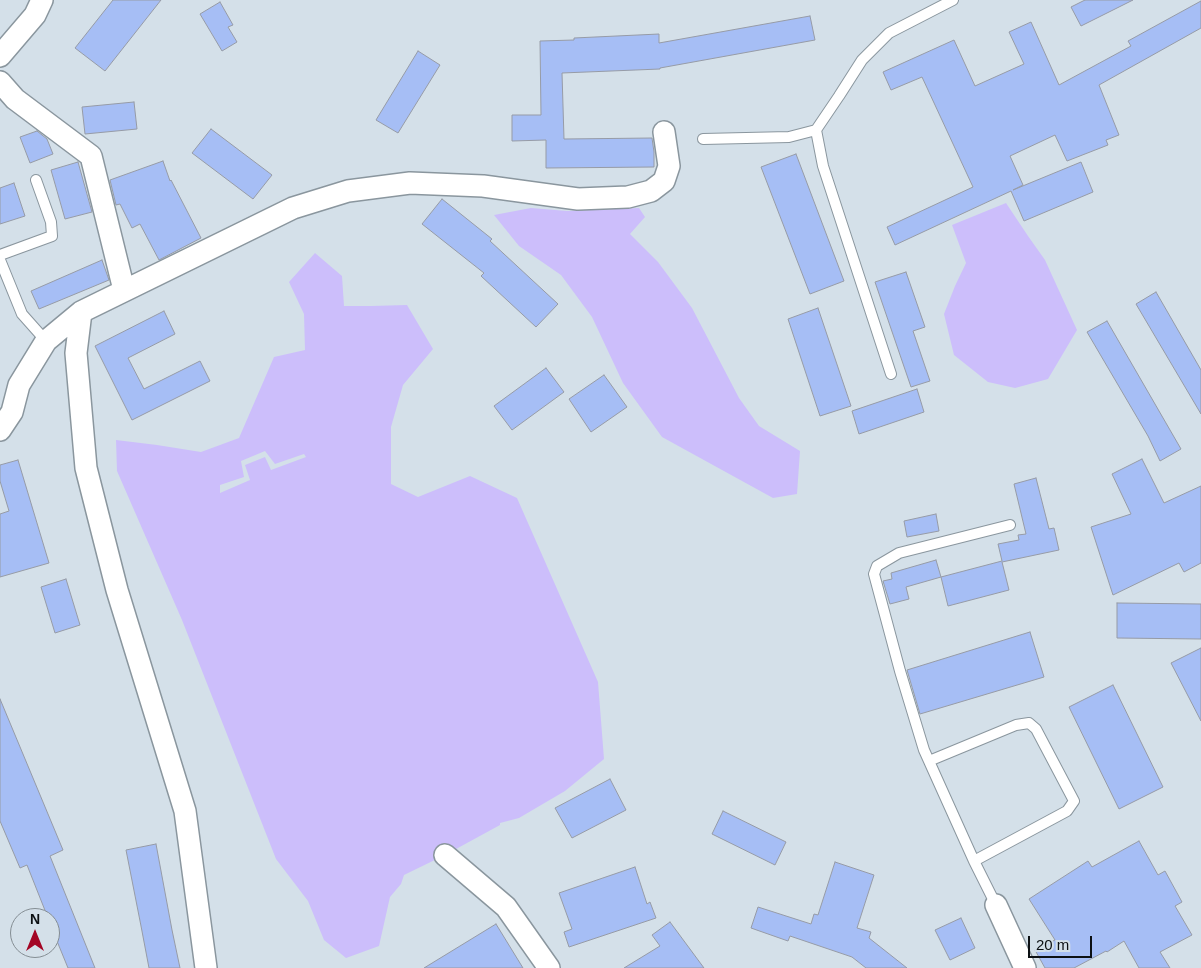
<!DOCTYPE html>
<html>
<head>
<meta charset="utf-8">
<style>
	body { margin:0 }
	#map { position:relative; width:1201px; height:968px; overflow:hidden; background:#d4e0e9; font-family:Arial,sans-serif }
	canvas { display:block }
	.north { position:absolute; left:10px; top:908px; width:50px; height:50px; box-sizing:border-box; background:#d4e0e9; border:1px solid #848d93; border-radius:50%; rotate:0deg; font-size:14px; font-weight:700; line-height:20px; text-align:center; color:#0c1013 }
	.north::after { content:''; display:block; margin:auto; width:18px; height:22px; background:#a30525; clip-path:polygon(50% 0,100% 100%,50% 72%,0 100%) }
	.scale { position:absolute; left:1028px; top:936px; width:64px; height:22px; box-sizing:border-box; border:2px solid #0c1013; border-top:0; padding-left:6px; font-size:15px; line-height:18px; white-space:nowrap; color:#0c1013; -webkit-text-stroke:4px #d4e0e9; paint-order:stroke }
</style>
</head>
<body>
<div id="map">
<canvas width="1201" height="968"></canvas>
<div class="north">N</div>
<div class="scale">20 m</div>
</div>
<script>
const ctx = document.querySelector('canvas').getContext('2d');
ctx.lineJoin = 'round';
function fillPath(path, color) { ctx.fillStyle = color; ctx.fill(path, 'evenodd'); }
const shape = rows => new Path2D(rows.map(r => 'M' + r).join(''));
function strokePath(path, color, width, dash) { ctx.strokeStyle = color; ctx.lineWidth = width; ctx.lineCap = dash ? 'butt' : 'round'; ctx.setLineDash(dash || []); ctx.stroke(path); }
const green = shape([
	[1006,203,1028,236,1045,260,1077,330,1048,379,1015,388,988,382,954,355,944,314,955,286,966,263,952,225],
	[531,208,567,211,639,208,645,217,630,234,658,262,692,308,739,398,759,426,800,451,797,494,773,498,662,437,623,383,592,317,561,275,519,246,494,215],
	[315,253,342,276,344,306,371,306,407,305,433,349,403,385,391,427,391,484,418,497,470,476,517,498,598,682,604,759,565,791,519,818,500,823,500,825,445,855,404,875,401,884,390,897,379,946,346,958,324,940,308,901,276,859,182,620,117,471,116,440,157,445,201,452,239,438,274,357,305,350,304,314,289,282],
	[265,451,275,464,304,454,306,457,271,470,265,457,245,465,250,480,220,493,220,485,244,477,241,461]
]);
const building = shape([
	[113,0,161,0,105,71,75,48,113,0],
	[1085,0,1133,0,1081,26,1071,7,1085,0],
	[1201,1,1201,28,1099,85,1119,135,1106,140,1108,145,1067,161,1055,135,1010,156,1023,185,1013,190,1081,162,1093,192,1024,221,1011,191,895,245,887,227,973,187,922,77,891,90,883,72,954,40,975,86,1024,64,1009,32,1031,22,1059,85,1131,46,1128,41,1201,1],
	[220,2,233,25,228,27,237,42,222,51,200,14,220,2],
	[810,16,815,40,660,68,660,69,562,73,564,139,652,138,654,152,654,167,546,168,546,140,512,141,512,115,541,115,540,41,574,40,574,38,659,34,659,43,810,16],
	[418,51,440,65,398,133,376,120,418,51],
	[134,102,137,129,85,134,82,107,134,102],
	[211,129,272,175,253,199,192,153,211,129],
	[37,131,47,139,53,154,30,163,20,137,37,131],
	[796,154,844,281,810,294,761,167,796,154],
	[163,161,170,181,171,180,201,238,159,260,140,224,132,228,120,204,116,205,110,180,163,161],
	[78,162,92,212,65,219,51,170,78,162],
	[14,183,25,216,0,224,0,188,14,183],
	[442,199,492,239,490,241,558,304,536,327,481,276,484,273,422,224,442,199],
	[102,260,109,280,39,309,31,291,102,260],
	[906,272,925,327,913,331,930,381,911,387,875,282,906,272],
	[1156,292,1201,370,1201,414,1136,304,1156,292],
	[818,308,851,406,820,416,788,319,818,308],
	[164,311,175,334,128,358,144,389,200,361,210,381,132,420,95,346,164,311],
	[1107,321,1181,449,1160,461,1148,436,1087,332,1107,321],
	[546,368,564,392,512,430,494,406,546,368],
	[604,375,627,407,591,432,569,399,604,375],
	[917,389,924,412,859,434,852,411,917,389],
	[1142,459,1164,503,1201,486,1201,563,1184,572,1179,563,1113,595,1091,527,1131,514,1112,474,1142,459],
	[18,460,49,563,0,577,0,514,9,511,0,481,0,465,18,460],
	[1036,478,1049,529,1054,528,1059,550,1002,562,1009,590,948,606,941,577,1002,561,998,544,1019,540,1018,535,1026,534,1014,484,1036,478],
	[936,514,939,531,907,537,904,521,936,514],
	[936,560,941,577,906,587,909,599,890,604,883,581,892,579,891,573,936,560],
	[66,579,80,625,55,633,41,587,66,579],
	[1117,603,1201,604,1201,639,1117,638,1117,603],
	[1030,632,1044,677,920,714,907,670,1030,632],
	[1201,648,1201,721,1171,663,1201,648],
	[1113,685,1163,787,1119,809,1069,707,1113,685],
	[0,699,63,850,50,856,95,968,68,968,50,924,50,918,48,918,27,865,20,868,0,821,0,699],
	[610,779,626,810,572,838,555,808,610,779],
	[723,811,786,842,775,865,712,834,723,811],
	[1139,841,1158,875,1165,871,1182,902,1175,906,1192,935,1160,952,1170,968,1139,968,1124,941,1107,952,1106,951,1074,968,1045,968,1035,950,1055,940,1029,899,1088,861,1092,867,1139,841],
	[156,844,172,930,180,968,149,968,141,926,126,850,156,844],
	[835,862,874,875,857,928,871,932,869,938,907,968,866,968,852,957,790,936,788,941,751,928,758,907,811,924,814,914,818,915,835,862],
	[635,867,647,904,650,902,656,918,569,947,564,932,572,929,559,893,635,867],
	[961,918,975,948,950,960,935,930,961,918],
	[670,922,704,968,624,968,660,946,652,935,670,922],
	[496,924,523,968,424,968,496,924]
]);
const service = shape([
	[816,130,823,166,891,374],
	[703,139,789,137,816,130,839,96,862,60,889,33,953,0],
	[0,255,52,236,51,222,36,180],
	[0,260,22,314,46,341],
	[929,761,1016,725,1029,723,1036,729,1074,801,1067,811,974,861],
	[996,905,974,861,924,750,900,671,874,574,877,566,899,553,1010,525]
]);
const minor = shape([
	[0,56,35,15,42,0],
	[0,82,15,99,91,156,124,290],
	[81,312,76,353,86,468,117,590,185,811,206,968],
	[0,430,12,412,19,385,46,341,81,312,293,208,348,191,410,183,483,186,578,199,628,197,651,191,664,181,669,166,664,132],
	[445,855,506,907,549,968],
	[996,905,1025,968]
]);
fillPath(green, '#ccbefb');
fillPath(building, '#a6bef5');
strokePath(building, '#969ba6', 1);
strokePath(service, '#8a969e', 12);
strokePath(minor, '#8a969e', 24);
strokePath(service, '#fff', 10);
strokePath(minor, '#fff', 21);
</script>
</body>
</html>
